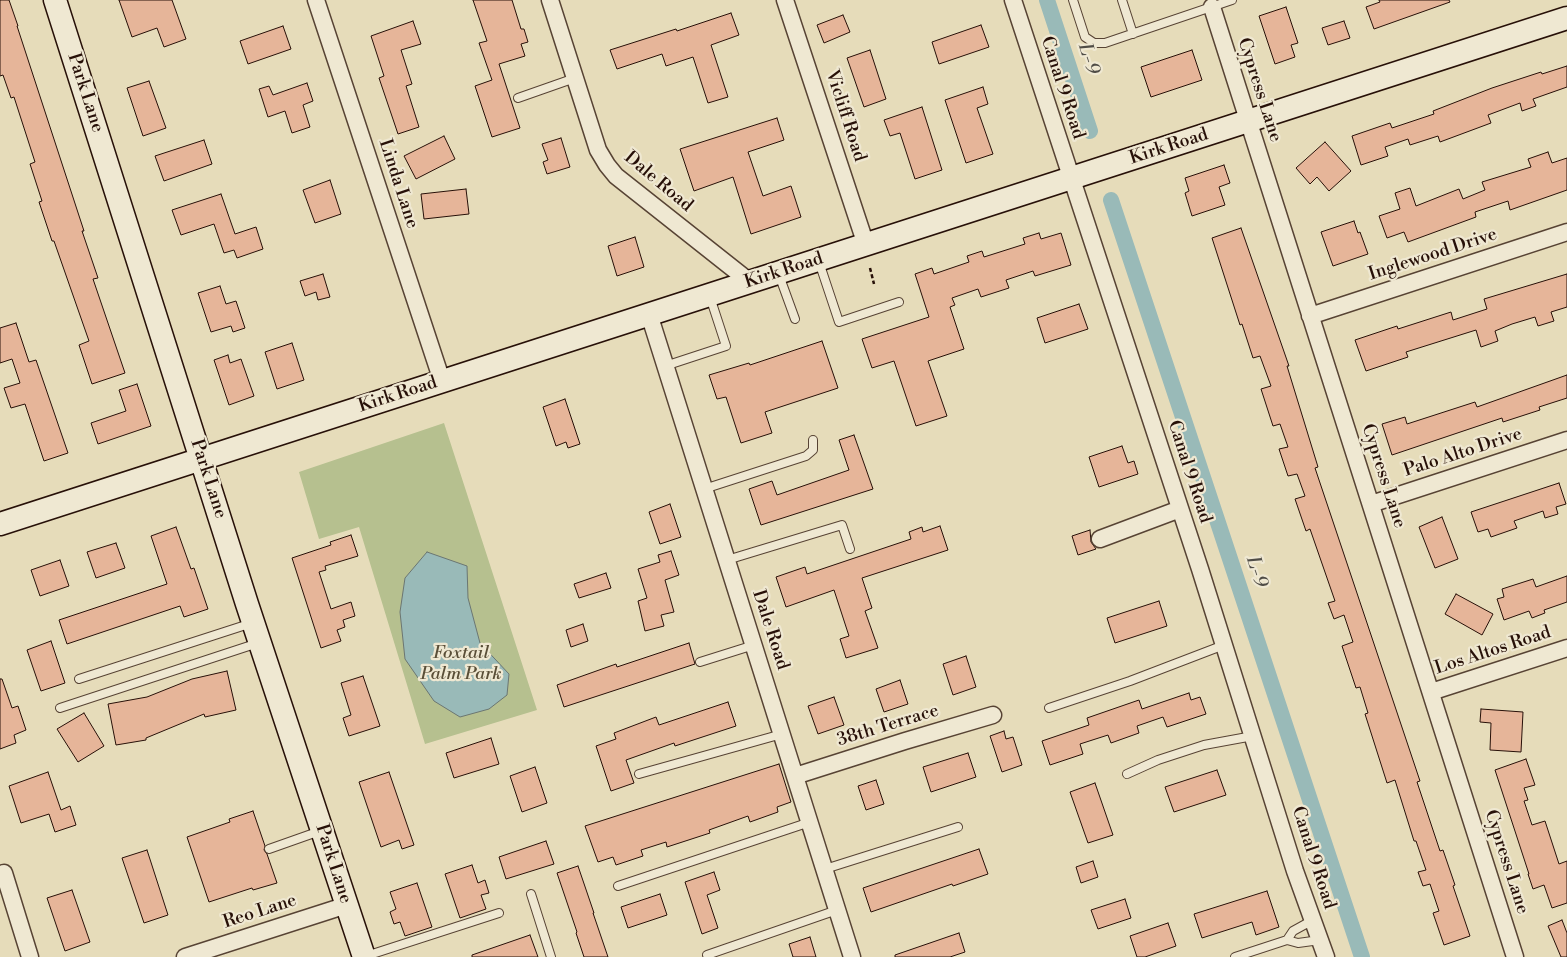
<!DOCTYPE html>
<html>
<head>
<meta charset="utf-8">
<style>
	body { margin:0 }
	canvas { display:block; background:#e6dcba }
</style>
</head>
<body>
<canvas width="1567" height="957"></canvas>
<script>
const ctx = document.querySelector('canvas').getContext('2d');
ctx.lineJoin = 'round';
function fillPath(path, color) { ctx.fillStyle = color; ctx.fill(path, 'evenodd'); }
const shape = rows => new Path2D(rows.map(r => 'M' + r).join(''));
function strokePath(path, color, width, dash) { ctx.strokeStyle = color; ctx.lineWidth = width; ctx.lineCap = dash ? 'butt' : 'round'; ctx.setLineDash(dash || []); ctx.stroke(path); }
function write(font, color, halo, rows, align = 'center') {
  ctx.font = font + ' "Libre Bodoni",serif'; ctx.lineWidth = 4.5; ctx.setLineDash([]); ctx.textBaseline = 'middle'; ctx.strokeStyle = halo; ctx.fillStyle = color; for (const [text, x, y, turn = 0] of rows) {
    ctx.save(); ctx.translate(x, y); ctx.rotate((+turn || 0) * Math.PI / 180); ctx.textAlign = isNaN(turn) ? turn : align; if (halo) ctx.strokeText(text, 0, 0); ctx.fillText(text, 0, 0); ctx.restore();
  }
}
const green = shape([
	[444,423,537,710,425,744,359,527,319,539,299,472]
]);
const water = shape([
	[427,552,467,566,468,598,480,643,509,674,507,695,489,709,460,717,434,701,405,659,400,612,405,578,427,552]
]);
const canal = shape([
	[1047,0,1090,131],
	[1111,200,1362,957]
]);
const building = shape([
	[0,0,9,0,18,26,17,26,84,231,82,231,98,278,93,279,125,373,92,384,79,345,89,341,54,241,52,241,39,202,42,201,30,164,35,162,14,97,11,98,3,75,0,76,0,0],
	[119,0,172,0,186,39,164,47,157,28,132,37,119,0],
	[473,0,512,0,521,29,524,29,528,42,521,44,525,56,499,64,520,128,492,137,475,86,492,80,479,43,487,41,473,0],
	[1379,0,1449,0,1450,2,1374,29,1366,7,1380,2,1379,0],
	[1286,7,1298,43,1291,45,1295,57,1275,64,1259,16,1286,7],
	[731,13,739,35,711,45,728,97,708,103,693,57,666,66,662,54,617,69,610,50,676,29,677,31,731,13],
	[843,15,850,32,824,43,817,25,843,15],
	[413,21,421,44,401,50,412,84,406,86,419,127,398,134,379,78,384,76,371,36,413,21],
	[1344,21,1350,38,1328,45,1322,28,1344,21],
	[981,25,989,47,939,64,932,42,981,25],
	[283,26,291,49,248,64,240,41,283,26],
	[870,50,886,99,864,107,847,58,870,50],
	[1192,50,1202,80,1151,97,1141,67,1192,50],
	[1567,66,1567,87,1533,99,1536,106,1522,111,1520,103,1488,115,1491,123,1440,142,1438,136,1410,145,1408,139,1385,147,1388,156,1361,165,1352,136,1390,123,1392,128,1434,114,1433,111,1492,88,1541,72,1542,74,1567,66],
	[149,81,166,128,143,136,127,88,149,81],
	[307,83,313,101,303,105,310,127,292,133,285,111,268,117,259,89,269,86,273,95,307,83],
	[983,87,988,104,977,108,993,154,966,163,945,100,983,87],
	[922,107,942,170,915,179,900,133,890,136,884,120,922,107],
	[777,118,784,140,748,152,763,196,791,186,801,217,751,234,733,177,694,191,680,149,777,118],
	[444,136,455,159,416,179,404,156,444,136],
	[561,138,570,167,547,174,543,162,548,160,542,144,561,138],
	[204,140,212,164,164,181,155,156,204,140],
	[1325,142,1351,171,1329,191,1317,177,1310,184,1296,168,1325,142],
	[1548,152,1552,163,1567,158,1567,190,1510,210,1508,201,1475,212,1476,217,1408,242,1404,232,1387,238,1379,216,1400,209,1395,193,1410,188,1416,206,1459,189,1463,199,1485,190,1482,182,1531,167,1528,159,1548,152],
	[1224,165,1230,183,1219,187,1225,205,1192,216,1185,193,1189,191,1185,178,1224,165],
	[330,180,341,214,315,223,303,190,330,180],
	[466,189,469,214,424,219,421,194,466,189],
	[221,194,235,234,256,227,263,249,237,258,234,250,224,253,214,224,181,235,172,210,221,194],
	[1354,221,1358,233,1360,232,1368,254,1333,266,1321,232,1354,221],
	[1241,228,1289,366,1287,366,1318,467,1315,468,1420,781,1417,782,1440,851,1443,850,1455,885,1453,886,1470,936,1444,945,1433,913,1439,911,1430,884,1423,886,1418,872,1426,870,1416,841,1414,841,1395,780,1387,783,1365,714,1368,713,1360,687,1356,688,1342,646,1353,642,1344,615,1334,619,1328,603,1335,601,1310,529,1306,531,1295,499,1305,496,1297,474,1288,476,1279,449,1288,447,1280,424,1273,426,1261,389,1271,386,1260,356,1253,358,1242,324,1240,325,1212,238,1241,228],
	[1039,233,1041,239,1061,233,1071,265,1035,276,1033,271,1006,280,1009,288,981,297,978,289,952,298,955,305,950,307,964,349,928,361,947,416,916,426,894,361,872,368,862,339,929,317,915,274,932,268,934,274,969,262,967,256,982,251,984,257,1025,244,1023,238,1039,233],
	[635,237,644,267,617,276,608,246,635,237],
	[323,274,330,297,318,300,316,292,305,296,300,281,323,274],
	[1567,274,1567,307,1551,312,1554,321,1538,326,1535,317,1512,324,1495,331,1498,341,1481,347,1476,330,1406,352,1408,357,1366,371,1355,340,1397,326,1398,329,1451,312,1453,320,1487,309,1484,299,1567,274],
	[220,286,226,304,236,301,245,328,233,332,231,326,211,332,198,293,220,286],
	[1079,304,1088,329,1045,343,1037,318,1079,304],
	[16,323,29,362,36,360,68,453,44,461,25,404,11,408,4,388,20,383,12,359,0,363,0,328,16,323],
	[822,341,838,388,765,412,772,433,741,443,726,397,717,399,709,375,749,363,750,365,822,341],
	[292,343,304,380,277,389,265,352,292,343],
	[228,355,230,363,241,359,254,396,229,405,214,360,228,355],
	[1567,375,1567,398,1539,407,1540,410,1503,422,1502,418,1392,455,1382,424,1405,417,1407,424,1475,402,1477,407,1567,375],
	[137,384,151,426,98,444,91,423,126,411,119,390,137,384],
	[565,399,580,444,568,448,566,442,556,446,543,407,565,399],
	[854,435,873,489,761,525,749,489,772,481,777,495,849,470,839,440,854,435],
	[1122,446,1128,463,1134,461,1138,474,1099,487,1089,457,1122,446],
	[1559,483,1566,504,1556,507,1558,514,1545,518,1543,511,1514,521,1517,528,1491,537,1488,529,1478,532,1471,512,1559,483],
	[670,504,681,537,660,544,649,512,670,504],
	[1442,517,1458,559,1435,568,1419,527,1442,517],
	[940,526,948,550,862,578,872,608,865,611,878,648,846,658,840,639,849,636,834,590,786,607,776,577,805,567,807,574,911,539,909,532,922,527,923,532,940,526],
	[176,527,191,569,194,568,208,609,184,617,180,606,67,644,59,620,167,584,151,536,176,527],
	[1090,530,1091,542,1096,549,1078,555,1072,536,1090,530],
	[351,535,358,556,325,566,326,570,319,572,331,609,351,602,355,616,343,620,345,627,337,630,341,641,321,648,292,558,331,545,330,542,351,535],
	[116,543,125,568,96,578,87,552,116,543],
	[671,551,679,575,665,580,674,612,661,615,664,626,645,631,638,601,647,598,638,569,660,562,658,555,671,551],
	[60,560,69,586,40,596,31,570,60,560],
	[606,573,611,588,579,598,574,584,606,573],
	[1567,576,1567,602,1544,610,1545,613,1532,618,1529,611,1504,620,1497,599,1504,597,1502,589,1533,579,1536,587,1567,576],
	[1456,594,1493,614,1482,635,1445,614,1456,594],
	[1159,601,1167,626,1115,643,1107,618,1159,601],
	[583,624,588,641,571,647,566,630,583,624],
	[51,641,65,683,41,691,27,650,51,641],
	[689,643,695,664,564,707,557,685,616,664,617,667,689,643],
	[966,656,976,687,953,695,943,664,966,656],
	[227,671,236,710,205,717,204,714,146,738,146,740,116,745,108,704,147,697,192,679,227,671],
	[363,676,380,726,349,736,343,718,351,715,341,683,363,676],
	[0,679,2,679,12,708,18,706,26,730,14,735,16,743,0,749,0,679],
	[900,680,908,704,884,712,876,689,900,680],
	[1189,693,1191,700,1200,697,1206,714,1167,727,1163,717,1137,726,1139,733,1111,743,1108,735,1080,744,1083,754,1050,765,1042,741,1089,725,1087,718,1139,700,1142,709,1189,693],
	[834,697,844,725,818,734,808,706,834,697],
	[728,702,736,726,675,746,674,743,626,760,634,783,611,791,596,746,616,739,614,733,656,717,659,725,728,702],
	[1481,709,1523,712,1521,752,1490,750,1491,723,1480,722,1481,709],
	[84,713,104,746,78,762,57,729,84,713],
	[1004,731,1006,739,1013,737,1022,765,1002,772,990,736,1004,731],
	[491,738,499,764,454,778,446,753,491,738],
	[968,753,976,777,931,792,923,767,968,753],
	[1526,759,1535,785,1524,788,1528,800,1524,801,1532,825,1545,821,1559,864,1567,861,1567,903,1552,908,1544,885,1533,889,1528,874,1529,874,1495,770,1526,759],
	[779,764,791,802,777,807,778,812,750,822,748,816,709,830,710,833,667,847,666,842,641,850,643,856,616,865,613,857,598,862,585,826,779,764],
	[535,767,547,803,522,812,510,776,535,767],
	[1217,770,1226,795,1174,812,1165,787,1217,770],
	[48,772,61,810,70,806,76,825,55,832,49,814,21,823,9,786,48,772],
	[389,772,414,845,402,849,399,840,381,847,359,782,389,772],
	[876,780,884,804,866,810,858,786,876,780],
	[1095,783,1113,835,1088,843,1070,792,1095,783],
	[253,811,265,846,264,850,267,854,277,883,253,890,252,888,209,902,187,837,230,822,229,819,253,811],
	[546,841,554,864,506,879,499,857,546,841],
	[979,849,988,874,953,886,952,884,871,912,863,888,979,849],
	[147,850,168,915,144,923,122,858,147,850],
	[1093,861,1098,877,1081,883,1076,867,1093,861],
	[472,865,478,883,485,880,489,893,481,895,486,909,460,918,445,874,472,865],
	[578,866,594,913,593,913,608,957,584,957,576,933,577,932,557,873,578,866],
	[714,872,720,890,707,895,718,928,702,934,685,882,714,872],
	[417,883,432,927,405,936,400,922,394,924,390,912,396,909,390,892,417,883],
	[72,890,90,942,65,951,47,898,72,890],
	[1267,891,1279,927,1256,935,1252,922,1202,938,1194,914,1267,891],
	[660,894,667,915,628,928,621,907,660,894],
	[1125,899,1131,918,1098,929,1091,910,1125,899],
	[1562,920,1567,933,1567,957,1561,957,1548,926,1562,920],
	[1168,923,1176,946,1145,957,1137,957,1130,936,1168,923],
	[959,933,965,952,950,957,895,957,895,955,959,933],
	[530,935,538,957,472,957,472,955,530,935],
	[810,937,816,957,793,957,789,944,810,937]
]);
const path = shape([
	[870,268,874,284]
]);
const lane = shape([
	[1073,0,1085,37,1094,43,1105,43,1232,0],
	[1122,0,1133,34],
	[518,98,575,78],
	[819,262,839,322,899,302],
	[779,275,795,319],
	[665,366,726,346,710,297],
	[704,489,806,456,813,450,813,440],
	[727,560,842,525,850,549],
	[700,662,754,645],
	[79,679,252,623],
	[60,708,258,643],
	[1049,708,1130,681,1224,645],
	[639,774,782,734],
	[1127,774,1158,760,1204,745,1253,736],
	[269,849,320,831],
	[825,869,958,827],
	[618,886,810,822],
	[531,894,551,957],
	[1313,920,1293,931,1287,940,1298,943,1320,940],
	[707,955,837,910],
	[366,956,499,913],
	[1235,957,1287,940]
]);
const street = shape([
	[316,0,442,381],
	[550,0,598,150,607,165,616,176,750,282],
	[785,0,866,245],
	[1013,0,1200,569,1295,871,1326,957],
	[1212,7,1515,957],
	[649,314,852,957],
	[1310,316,1567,232],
	[1371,504,1567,440],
	[1100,539,1180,509],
	[1431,692,1567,648],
	[795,776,905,741,993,715],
	[4,873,30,957],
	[185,957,347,905]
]);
const secondary = shape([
	[55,0,247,604,364,957],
	[0,524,1567,18]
]);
const streetNames = [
	["Canal 9 Road",1062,88,72],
	["Cypress Lane",1259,90,72],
	["Park Lane",85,93,72],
	["Vicliff Road",845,116,72],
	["Kirk Road",1169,147,-18],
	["Dale Road",658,182,40],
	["Linda Lane",398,184,72],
	["Inglewood Drive",1433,255,-18],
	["Kirk Road",784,271,-18],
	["Kirk Road",398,395,-18],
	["Palo Alto Drive",1463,453,-18],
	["Canal 9 Road",1189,472,72],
	["Cypress Lane",1383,476,72],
	["Park Lane",208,479,72],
	["Dale Road",770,630,72],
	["Los Altos Road",1493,651,-18],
	["38th Terrace",888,726,-17],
	["Canal 9 Road",1313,858,72],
	["Cypress Lane",1506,862,72],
	["Park Lane",333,864,72],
	["Reo Lane",260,912,-18]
];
const parkNames = [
	["Foxtail",461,654],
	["Palm Park",461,675]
];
const waterNames = [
	["L-9",1088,59,72],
	["L-9",1256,572,72]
];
fillPath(green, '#b6c08f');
fillPath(water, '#99bab8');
strokePath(water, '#6b7672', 1);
strokePath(canal, '#99bab8', 16);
fillPath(building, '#e6b599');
strokePath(building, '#271008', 1);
strokePath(lane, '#574334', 10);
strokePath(street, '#574334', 19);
strokePath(secondary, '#271008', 25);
strokePath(path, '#271008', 2.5, [4, 2.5]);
strokePath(lane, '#efe8d2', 8);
strokePath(street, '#efe8d2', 16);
strokePath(secondary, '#efe8d2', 22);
write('18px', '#271008', '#efe8d2', streetNames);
write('italic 18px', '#594e37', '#efe8d2', parkNames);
write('italic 19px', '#4f4c46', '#efe8d2', waterNames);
</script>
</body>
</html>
